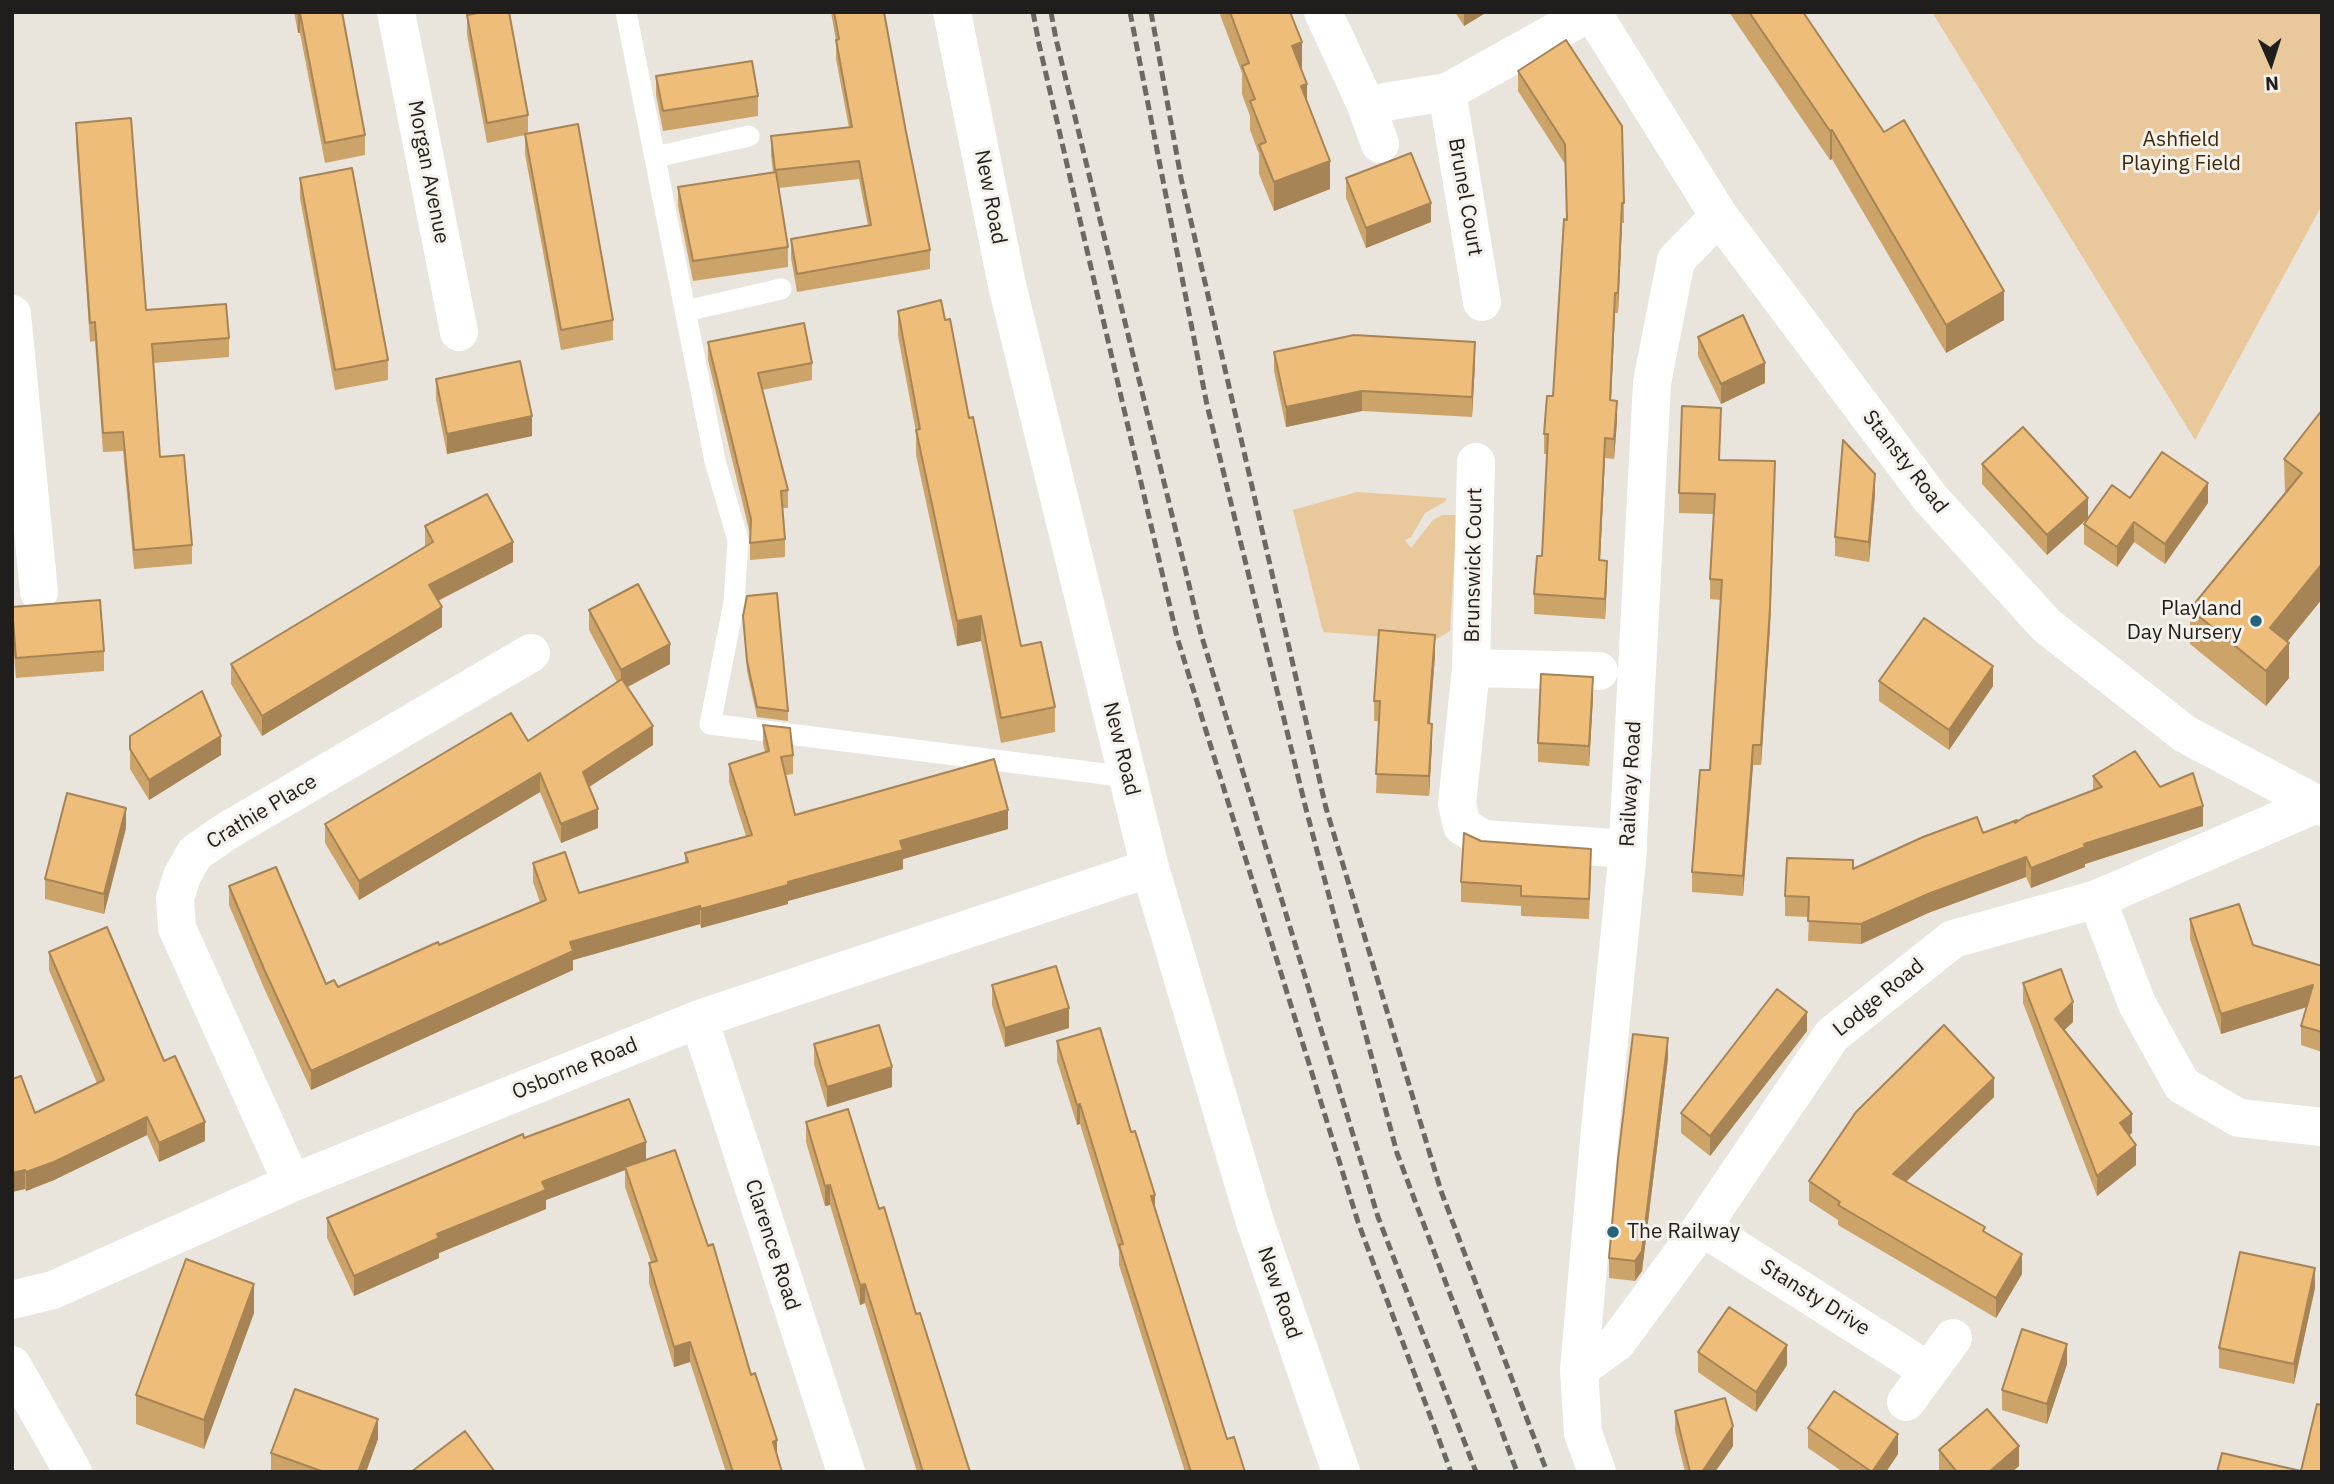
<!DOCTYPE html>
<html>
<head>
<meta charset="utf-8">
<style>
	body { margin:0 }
	#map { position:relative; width:2334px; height:1484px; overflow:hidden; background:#e9e4dc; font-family:"IBM Plex Sans",sans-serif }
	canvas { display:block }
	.frame { position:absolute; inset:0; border:14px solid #201e1c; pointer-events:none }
	.north { position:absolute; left:2236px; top:28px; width:70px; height:70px; -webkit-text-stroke:5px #f6f1ea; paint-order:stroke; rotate:177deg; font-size:19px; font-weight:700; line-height:28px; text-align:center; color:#201e1c }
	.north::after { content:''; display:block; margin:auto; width:24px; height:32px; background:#201e1c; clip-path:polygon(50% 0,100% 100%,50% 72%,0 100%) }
</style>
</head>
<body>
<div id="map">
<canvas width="2334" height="1484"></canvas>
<div class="frame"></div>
<div class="north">N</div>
</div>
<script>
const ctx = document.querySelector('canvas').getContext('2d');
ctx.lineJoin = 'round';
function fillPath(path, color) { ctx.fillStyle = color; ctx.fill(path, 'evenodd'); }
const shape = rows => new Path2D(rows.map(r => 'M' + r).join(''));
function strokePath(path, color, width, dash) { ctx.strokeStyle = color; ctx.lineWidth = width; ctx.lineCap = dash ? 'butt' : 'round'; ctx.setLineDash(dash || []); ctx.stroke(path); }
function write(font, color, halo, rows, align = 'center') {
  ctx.font = font + ' "IBM Plex Sans",sans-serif'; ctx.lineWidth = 6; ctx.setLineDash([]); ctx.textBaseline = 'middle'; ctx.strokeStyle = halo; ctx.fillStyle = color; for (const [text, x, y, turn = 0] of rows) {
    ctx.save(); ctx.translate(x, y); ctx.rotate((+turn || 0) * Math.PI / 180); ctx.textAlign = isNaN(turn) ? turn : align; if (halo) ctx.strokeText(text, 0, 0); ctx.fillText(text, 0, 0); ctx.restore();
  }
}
const green = shape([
	[1932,12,2322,12,2322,205,2195,440],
	[1357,492,1446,498,1446,501,1425,513,1411,537,1405,540,1411,548,1433,520,1442,515,1457,515,1450,631,1433,641,1323,632,1293,510]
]);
const lane = shape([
	[626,12,715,461,738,540,734,603,710,724,1128,777],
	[655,157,749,136],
	[686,311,781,289]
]);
const street = shape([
	[396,12,459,332],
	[1323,12,1366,105,1447,92,1591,12],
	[1447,92,1482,302],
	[1366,105,1380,144],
	[12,314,39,592],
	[1476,462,1471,668,1457,804,1462,826,1483,839,1628,849],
	[1471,668,1599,671],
	[2097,899,2137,1004,2182,1085,2239,1118,2322,1127],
	[699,1019,846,1472],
	[292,1183,177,928,175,898,182,876,195,853,227,831,531,653],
	[1702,1227,1927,1370],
	[12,1300,53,1290,292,1183,699,1019,1150,868],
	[12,1365,73,1472],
	[1579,1370,1617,1342,1702,1227,1832,1035,1953,939,2097,899,2314,805],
	[1906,1402,1953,1338],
	[1597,1472,1583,1433,1579,1370,1600,1129,1627,861,1652,383,1676,260,1719,216]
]);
const secondary = shape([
	[952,12,1007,285,1150,868,1255,1222,1341,1472],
	[1592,12,1719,216,1931,499,2047,626,2185,734,2322,807]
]);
const rail = shape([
	[1033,12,1039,44,1177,637,1358,1222,1451,1472],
	[1051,12,1056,39,1201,634,1378,1217,1476,1472],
	[1130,12,1207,405,1306,809,1397,1153,1517,1472],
	[1151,12,1181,178,1326,808,1441,1191,1547,1472]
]);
const wall = shape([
	[294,12,342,12,365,135,365,155,325,163,300,33,298,33],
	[831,12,884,12,906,132,930,250,930,269,797,292,791,258,791,239,868,226,859,179,779,188,788,247,788,267,693,281,678,206,678,187,773,172,771,155,771,136,849,128,836,59,836,41],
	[1219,12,1290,12,1307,101,1330,189,1274,211,1259,174,1259,154,1250,130,1250,116,1242,94,1242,73],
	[1455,12,1487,12,1464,26],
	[1729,12,1803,12,2004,320,1946,353,1832,159,1830,160],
	[467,15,528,115,528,133,613,320,613,340,561,350,525,154,525,135,487,143,467,35],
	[1518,71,1624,203,1624,223,1622,223,1618,313,1615,313,1611,400,1617,421,1614,459,1605,458,1600,560,1607,581,1605,619,1534,614,1534,594,1542,556,1547,454,1544,454,1544,434,1553,396,1567,220,1565,164,1518,91],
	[656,76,758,96,758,116,663,131,656,95],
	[76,123,146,310,229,338,229,357,153,363,160,457,192,545,192,564,134,569,123,451,103,452,95,341,90,342,76,142],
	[300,178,388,360,388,380,335,390,300,198],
	[1346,178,1431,222,1366,248,1346,198],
	[898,311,945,320,1021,646,1055,707,1055,732,1001,743,981,641,957,646,916,455,916,432,898,336],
	[1698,337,1765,383,1721,404,1698,356],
	[708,342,812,363,812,380,762,390,788,490,788,508,782,508,785,539,785,557,750,560,750,534,708,360],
	[1274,352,1475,362,1472,417,1362,411,1286,427,1274,371],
	[436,379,532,436,447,454,436,399],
	[2322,410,2322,599,2287,642,2289,678,2266,706,2190,644,2190,609,2285,494,2284,459],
	[1721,427,1719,460,1775,481,1770,627,1761,765,1753,765,1743,896,1692,892,1692,872,1710,770,1721,600,1710,599,1710,579,1714,514,1679,513,1679,493],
	[1982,464,2088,518,2047,555,1982,484],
	[1875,494,1869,562,1835,556,1835,537],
	[2130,498,2208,503,2165,564,2134,542,2117,567,2084,544,2084,524],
	[425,526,513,562,438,601,442,627,262,736,231,684,231,664,425,547],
	[12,607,104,651,104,671,16,678,12,632],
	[589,610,670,664,628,687,653,745,589,787,598,828,561,843,540,792,359,900,325,843,325,824,528,741,617,682,589,630],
	[743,616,788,711,788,721,757,717,747,671],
	[1435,655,1430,724,1432,743,1429,796,1376,793,1379,721,1374,721,1374,701],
	[1879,681,1993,686,1949,750,1879,701],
	[1593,697,1589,766,1538,762,1538,743],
	[763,725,793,755,793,774,786,775,795,815,1008,829,903,859,903,869,788,901,788,904,701,928,700,924,573,960,573,970,311,1090,264,988,229,905,229,886,326,984,338,987,540,902,533,882,533,863,579,893,685,862,685,853,746,836,729,782,729,764,765,752,763,744],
	[130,736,221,755,149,800,130,769],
	[2093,776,2160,787,2203,826,2085,864,2085,867,2031,888,2026,877,1928,913,1861,944,1808,941,1809,917,1785,916,1785,896,1853,869,1983,833,2017,822,2093,790],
	[126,828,104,914,45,899,45,879],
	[1481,841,1591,868,1589,919,1521,916,1521,906,1461,902,1461,882],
	[2190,919,2253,945,2322,966,2322,1052,2301,1045,2301,1026,2307,1007,2221,1034,2190,939],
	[49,952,164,1061,205,1141,159,1162,147,1135,54,1180,26,1191,25,1189,12,1192,12,1079,35,1113,97,1083,49,970],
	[2023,983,2073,1022,2064,1030,2132,1133,2129,1135,2136,1165,2097,1196,2023,1003],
	[992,985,1069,1028,1005,1047,992,1005],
	[1807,1031,1710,1156,1681,1133,1681,1113],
	[1057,1041,1155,1208,1227,1439,1245,1472,1185,1472,1119,1265,1119,1251,1080,1124,1077,1125,1057,1061],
	[814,1044,892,1087,827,1107,814,1064],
	[1668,1058,1642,1271,1635,1281,1609,1278,1609,1258],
	[1994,1097,1906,1182,1985,1233,2022,1274,1996,1318,1838,1225,1838,1220,1809,1201,1809,1181],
	[806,1122,879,1209,970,1472,917,1472,865,1303,860,1305,830,1205,825,1206,806,1142],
	[524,1138,646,1160,751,1375,782,1472,726,1472,690,1362,674,1367,649,1283,649,1263,651,1262,625,1187,625,1170,546,1200,546,1209,439,1253,439,1258,354,1296,327,1238,327,1218],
	[2315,1288,2294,1384,2219,1368,2219,1348],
	[254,1313,204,1449,136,1424,136,1395],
	[1698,1352,1787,1365,1756,1412,1698,1372],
	[2067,1364,2047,1424,2002,1410,2002,1390],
	[1675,1411,1733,1446,1715,1472,1685,1472,1675,1431],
	[1808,1428,1898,1454,1886,1472,1843,1472,1808,1448],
	[378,1439,366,1472,271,1472,271,1453],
	[1939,1450,2019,1466,2012,1472,1940,1472,1939,1470]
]);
const shadedWall = shape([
	[1464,12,1487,12,1464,26],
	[300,13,300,33,298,33,298,14],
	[1302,42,1302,71,1292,46],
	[1307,84,1307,113,1301,86],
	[1832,130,1832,159,1830,160,1830,131],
	[1330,161,1330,189,1274,211,1274,182],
	[1431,203,1431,222,1366,248,1366,228],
	[1622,203,1622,223,1618,313,1618,293],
	[2004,291,2004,320,1946,353,1946,325],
	[1615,293,1615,313,1610,420,1610,400],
	[1475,342,1475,362,1472,417,1472,397],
	[1765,363,1765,383,1721,404,1721,384],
	[1362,391,1362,411,1286,427,1286,407],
	[1617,401,1617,421,1614,459,1614,439],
	[532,416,532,436,447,454,447,434],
	[1605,438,1605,458,1599,580,1599,560],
	[1775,461,1770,627,1761,765,1761,745],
	[1875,474,1875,494,1869,562,1869,542],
	[2208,483,2208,503,2165,564,2165,544],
	[2088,498,2088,518,2047,555,2047,535],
	[2134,522,2134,542,2117,567,2117,547],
	[513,542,513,562,429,605,429,585],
	[1607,561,1607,581,1605,619,1605,599],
	[2322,564,2322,599,2270,663,2270,628],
	[442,607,442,627,262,736,262,716],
	[981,616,981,641,957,646,957,621],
	[1435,635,1435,655,1428,743,1428,723],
	[2289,643,2289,678,2266,706,2266,671],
	[670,644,670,664,621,690,621,670],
	[1993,666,1993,686,1949,750,1949,730],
	[1593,677,1593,697,1589,766,1589,746],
	[1432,724,1432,743,1429,796,1429,776],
	[653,726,653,745,583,791,583,772],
	[221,736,221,755,149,800,149,780],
	[1753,745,1753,765,1743,896,1743,876],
	[540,773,540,792,359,900,359,881],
	[2203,806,2203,826,2085,864,2085,867,2031,888,2031,868,2084,844],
	[126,808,126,828,104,914,104,894],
	[598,809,598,828,561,843,561,824],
	[1008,810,1008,829,903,859,903,869,788,901,788,904,701,928,701,909,788,882,900,841],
	[2026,857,2026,877,1928,913,1861,944,1861,924,1928,894],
	[700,906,700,924,573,960,573,970,311,1090,311,1071,570,942],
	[2313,985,2313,1005,2221,1034,2221,1014],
	[2073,1002,2073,1022,2055,1039,2055,1019],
	[1069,1008,1069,1028,1005,1047,1005,1028],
	[1807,1012,1807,1031,1710,1156,1710,1136],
	[1668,1038,1668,1058,1642,1271,1635,1281,1635,1261],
	[892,1067,892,1087,827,1107,827,1087],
	[1994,1078,1994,1097,1893,1194,1893,1174],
	[1080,1104,1080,1124,1077,1125,1077,1105],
	[2132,1114,2132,1133,2120,1143,2120,1123],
	[147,1117,147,1135,54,1180,26,1191,26,1172],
	[205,1122,205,1141,159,1162,159,1143],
	[646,1142,646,1162,625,1167,625,1170,546,1200,546,1209,439,1253,439,1258,354,1296,354,1276,542,1182],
	[2136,1145,2136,1165,2097,1196,2097,1176],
	[25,1170,25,1189,12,1192,12,1173],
	[830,1185,830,1205,825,1206,825,1186],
	[1155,1195,1155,1215,1151,1196],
	[2022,1254,2022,1274,1996,1318,1996,1298],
	[2315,1268,2315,1288,2294,1384,2294,1364],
	[254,1284,254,1313,204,1449,204,1420],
	[865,1284,865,1303,860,1305,860,1285],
	[690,1342,690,1362,674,1367,674,1347],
	[2067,1344,2067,1364,2047,1424,2047,1404],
	[1787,1345,1787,1365,1756,1412,1756,1392],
	[378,1419,378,1439,366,1472,358,1472],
	[1733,1426,1733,1446,1715,1472,1702,1472],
	[1898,1434,1898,1454,1886,1472,1872,1472],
	[777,1440,777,1460,773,1442],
	[2019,1446,2019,1466,2012,1472,1989,1472]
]);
const building = shape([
	[298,12,342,12,365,135,325,143,300,13,298,14,298,12],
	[482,12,509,12,528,115,487,123,467,15,482,12],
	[834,12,884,12,906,132,930,250,797,274,791,239,871,225,859,161,775,170,771,136,852,127,836,40,839,39,834,12],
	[1230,12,1290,12,1302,42,1292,46,1307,84,1301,86,1330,161,1274,182,1259,145,1266,142,1250,101,1255,99,1242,66,1249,63,1230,12],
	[1749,12,1803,12,1884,132,1904,120,2004,291,1946,325,1832,130,1830,131,1749,12],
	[1566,40,1622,126,1624,203,1622,203,1618,293,1615,293,1610,400,1617,401,1614,439,1605,438,1599,560,1607,561,1605,599,1534,594,1537,556,1542,556,1548,434,1544,434,1547,396,1553,396,1564,219,1567,220,1565,144,1518,71,1566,40],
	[752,61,758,96,663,111,656,76,752,61],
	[131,118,146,310,226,304,229,338,152,344,160,457,184,455,192,545,134,550,123,432,103,433,95,322,90,323,76,123,131,118],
	[578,124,613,320,561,330,525,134,578,124],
	[1411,153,1431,203,1366,228,1346,178,1411,153],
	[352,168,388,360,335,370,300,178,352,168],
	[776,172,788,247,693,261,678,187,776,172],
	[941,300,945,320,950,319,969,418,973,417,1021,646,1041,642,1055,707,1001,718,981,616,957,621,916,430,920,429,898,311,941,300],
	[1743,315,1765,363,1721,384,1698,337,1743,315],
	[804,323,812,363,758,373,788,490,781,491,785,539,750,543,751,519,708,342,804,323],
	[1354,335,1475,342,1472,397,1362,391,1286,407,1274,352,1354,335],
	[520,361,532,416,447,434,436,379,520,361],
	[1682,406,1721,408,1719,460,1775,461,1770,608,1761,745,1753,745,1743,876,1692,872,1700,770,1710,770,1722,580,1710,579,1715,494,1679,493,1682,406],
	[2322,410,2322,564,2270,628,2289,643,2266,671,2190,609,2302,473,2284,459,2322,410],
	[2023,427,2088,498,2047,535,1982,464,2023,427],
	[1843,440,1875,474,1869,542,1835,537,1843,440],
	[2162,452,2208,483,2165,544,2134,522,2117,547,2084,524,2112,485,2130,498,2162,452],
	[487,494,513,542,429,585,442,607,262,716,231,664,433,542,425,526,487,494],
	[638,584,670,644,621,670,589,610,638,584],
	[777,593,788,711,757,707,747,661,743,616,747,596,777,593],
	[100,600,104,651,16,658,12,607,100,600],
	[1924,618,1993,666,1949,730,1879,681,1924,618],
	[1379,630,1435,635,1428,723,1432,724,1429,776,1376,774,1380,701,1374,701,1379,630],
	[1541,674,1593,677,1589,746,1538,743,1541,674],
	[622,679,653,726,583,772,598,809,561,824,540,773,359,881,325,824,511,713,528,741,622,679],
	[202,691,221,736,149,780,130,749,130,736,202,691],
	[763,725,790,728,793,755,781,757,795,815,994,759,1008,810,900,841,903,850,788,882,788,885,701,909,700,906,570,942,573,951,311,1071,264,969,229,886,276,867,326,984,334,980,338,987,438,942,439,945,546,900,533,863,565,852,579,893,688,862,685,853,752,835,729,764,769,751,763,725],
	[2135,751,2160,787,2193,773,2203,806,2084,844,2085,847,2031,868,2026,857,1928,894,1861,924,1808,921,1809,897,1785,896,1787,858,1853,860,1853,869,1923,837,1977,817,1983,833,2017,820,2015,823,2026,816,2102,787,2093,776,2135,751],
	[67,793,126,808,104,894,45,879,67,793],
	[1464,833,1481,841,1591,849,1589,899,1521,896,1521,886,1461,882,1464,833],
	[2239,904,2253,945,2322,966,2322,1032,2301,1026,2313,985,2221,1014,2190,919,2239,904],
	[107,927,164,1061,175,1056,205,1122,159,1143,147,1117,54,1162,26,1172,25,1170,12,1173,12,1079,21,1076,35,1113,104,1080,49,952,107,927],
	[1056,966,1069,1008,1005,1028,992,985,1056,966],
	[2061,969,2073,1002,2055,1019,2132,1114,2120,1123,2136,1145,2097,1176,2023,983,2061,969],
	[1777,989,1807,1012,1710,1136,1681,1113,1777,989],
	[879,1025,892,1067,827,1087,814,1044,879,1025],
	[1944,1025,1994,1078,1893,1174,1985,1227,1983,1231,2022,1254,1996,1298,1838,1205,1840,1202,1809,1181,1856,1112,1944,1025],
	[1100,1028,1131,1132,1135,1131,1155,1195,1151,1196,1227,1439,1234,1437,1245,1472,1191,1472,1119,1245,1123,1244,1080,1104,1077,1105,1057,1041,1100,1028],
	[1633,1034,1668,1038,1642,1251,1635,1261,1609,1258,1618,1159,1633,1034],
	[629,1099,646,1142,542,1182,546,1190,437,1234,439,1238,354,1276,327,1218,523,1134,524,1138,629,1099],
	[848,1109,879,1209,884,1207,916,1314,920,1313,970,1472,923,1472,865,1284,860,1285,830,1185,825,1186,806,1122,848,1109],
	[675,1150,708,1246,713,1244,751,1375,755,1373,777,1440,773,1442,782,1472,733,1472,690,1342,674,1347,649,1263,657,1261,625,1167,675,1150],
	[2240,1252,2315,1268,2294,1364,2219,1348,2240,1252],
	[186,1259,254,1284,204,1420,136,1395,186,1259],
	[1729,1307,1787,1345,1756,1392,1698,1352,1729,1307],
	[2022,1329,2067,1344,2047,1404,2002,1390,2022,1329],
	[295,1389,378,1419,358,1472,324,1472,271,1453,295,1389],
	[1834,1391,1898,1434,1872,1472,1808,1428,1834,1391],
	[1725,1398,1733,1426,1702,1472,1690,1472,1675,1411,1725,1398],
	[2317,1404,2322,1405,2322,1472,2217,1472,2222,1453,2301,1471,2317,1404],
	[1987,1409,2019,1446,1989,1472,1957,1472,1939,1450,1987,1409],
	[465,1431,495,1472,411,1472,465,1431]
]);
const markers = [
	[2256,621,7,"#25637a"],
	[1613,1232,7,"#25637a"]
];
const parkNames = [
	["Ashfield",2181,140],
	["Playing Field",2181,164]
];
const streetNames = [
	["Morgan Avenue",428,172,79],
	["New Road",990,197,79],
	["Brunel Court",1465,197,80],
	["Stansty Road",1905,462,52],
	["Brunswick Court",1474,565,-89],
	["New Road",1121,749,76],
	["Railway Road",1631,784,-87],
	["Crathie Place",262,812,-31],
	["Lodge Road",1879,998,-39],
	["Osborne Road",575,1069,-22],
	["Clarence Road",772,1245,72],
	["New Road",1279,1293,71],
	["Stansty Drive",1815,1298,32]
];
const poiNames = [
	["Playland",2242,609],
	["Day Nursery",2242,633],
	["The Railway",1627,1232,"left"]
];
fillPath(green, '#e9c99b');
strokePath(lane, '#fff', 21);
strokePath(street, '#fff', 38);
strokePath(secondary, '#fff', 38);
strokePath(rail, '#6c6965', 5, [10, 5]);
fillPath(wall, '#cca368');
fillPath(shadedWall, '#a68455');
fillPath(building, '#edbd79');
strokePath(building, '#a68455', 2);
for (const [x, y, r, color] of markers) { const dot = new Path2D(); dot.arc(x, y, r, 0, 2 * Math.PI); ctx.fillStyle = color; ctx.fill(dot); strokePath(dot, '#f6f1ea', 2.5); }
write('21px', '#3e2a0c', '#f6f1ea', parkNames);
write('21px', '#201e1c', '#f6f1ea', streetNames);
write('21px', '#201e1c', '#f6f1ea', poiNames, 'right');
</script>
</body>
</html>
